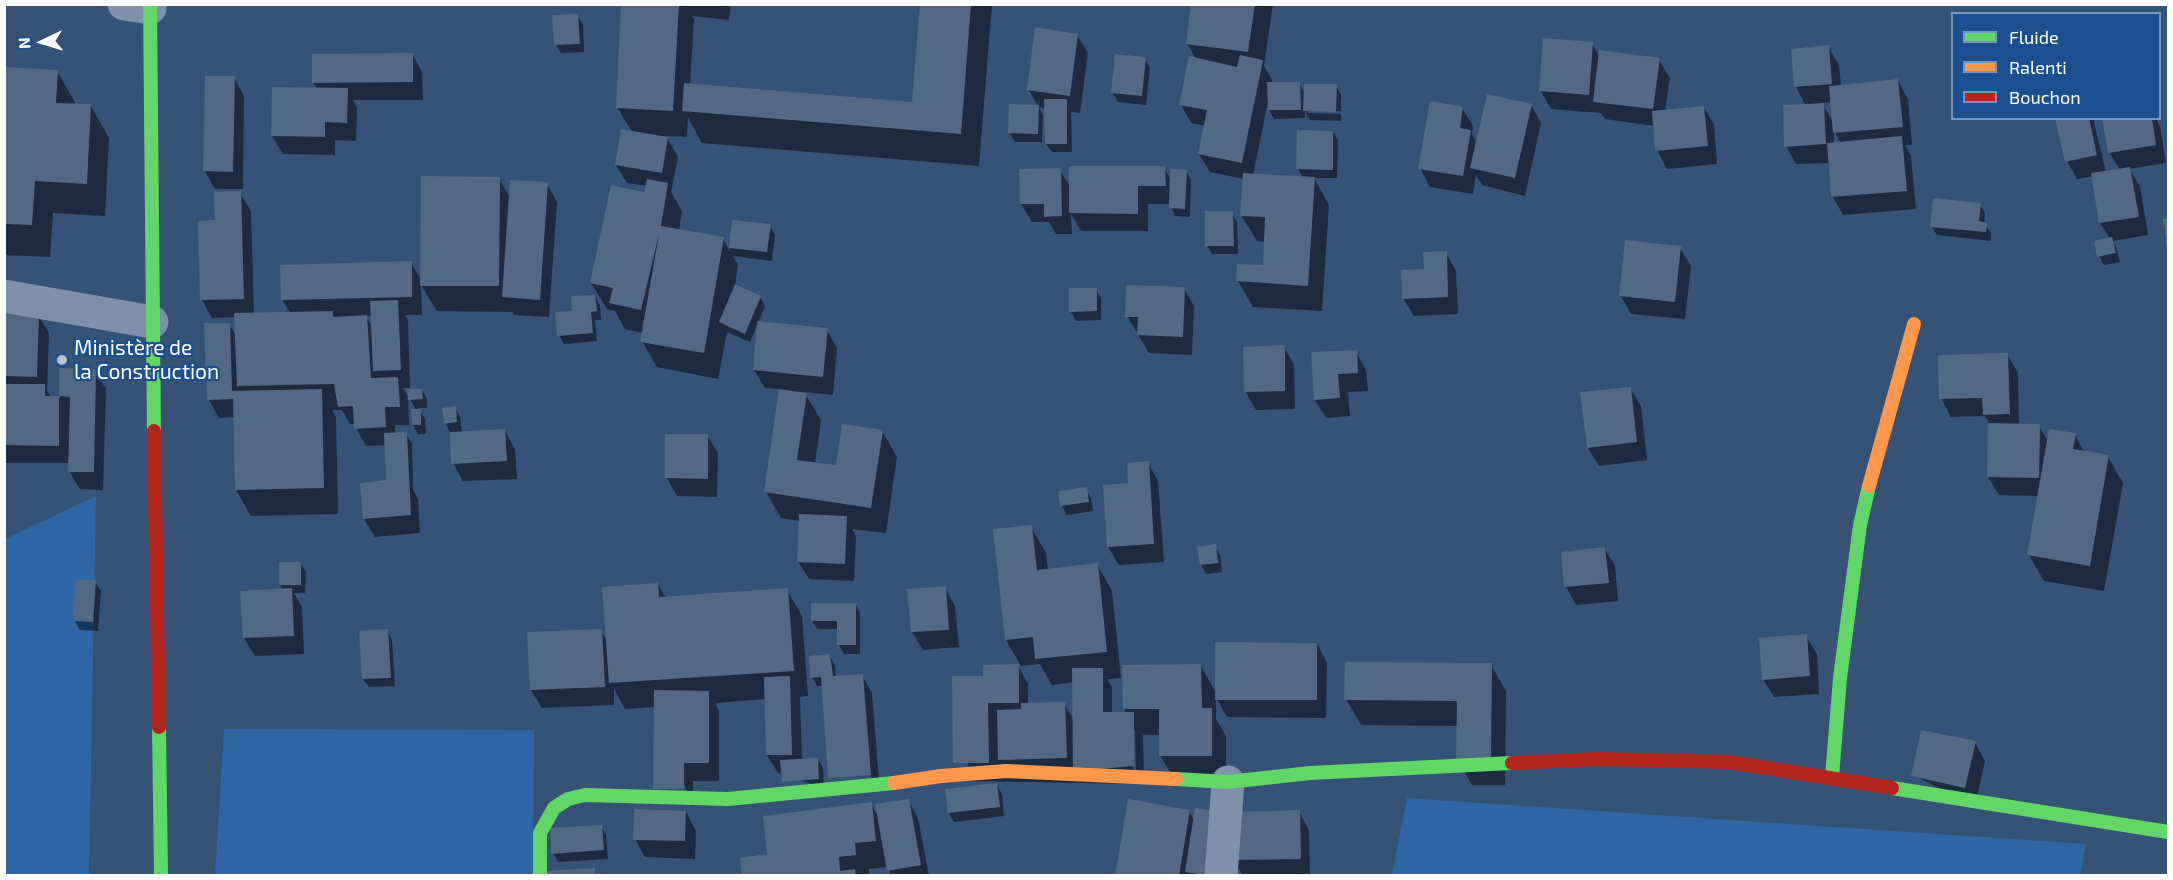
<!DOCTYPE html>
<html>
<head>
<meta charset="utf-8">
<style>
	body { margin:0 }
	#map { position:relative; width:2173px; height:880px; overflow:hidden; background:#365274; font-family:"Exo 2",sans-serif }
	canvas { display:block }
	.frame { position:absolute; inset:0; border:6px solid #fff; pointer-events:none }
	.legend { position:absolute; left:1951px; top:12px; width:210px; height:108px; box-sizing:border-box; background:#1b4f8f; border:2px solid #7695bc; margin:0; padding:8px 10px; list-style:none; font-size:18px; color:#fff }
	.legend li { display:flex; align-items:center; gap:12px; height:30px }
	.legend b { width:30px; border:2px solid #7695bc }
	.north { position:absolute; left:12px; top:12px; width:60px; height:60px; -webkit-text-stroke:4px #1b4f8f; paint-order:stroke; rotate:266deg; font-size:16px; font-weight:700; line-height:24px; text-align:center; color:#fff }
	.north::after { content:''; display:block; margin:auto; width:21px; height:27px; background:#fff; clip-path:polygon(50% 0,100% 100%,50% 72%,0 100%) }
</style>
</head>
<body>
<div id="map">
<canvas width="2173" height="880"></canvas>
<div class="frame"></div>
<ul class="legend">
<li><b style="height:8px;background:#63d668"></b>Fluide</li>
<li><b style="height:8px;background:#ff974d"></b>Ralenti</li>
<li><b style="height:8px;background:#b3261e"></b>Bouchon</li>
</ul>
<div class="north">N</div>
</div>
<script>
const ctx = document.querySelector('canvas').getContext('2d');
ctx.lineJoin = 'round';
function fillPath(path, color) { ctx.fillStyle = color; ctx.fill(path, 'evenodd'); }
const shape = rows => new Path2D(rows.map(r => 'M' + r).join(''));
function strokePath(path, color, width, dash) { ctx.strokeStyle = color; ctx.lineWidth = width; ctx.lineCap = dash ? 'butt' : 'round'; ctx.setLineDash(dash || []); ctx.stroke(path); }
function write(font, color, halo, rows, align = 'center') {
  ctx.font = font + ' "Exo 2",sans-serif'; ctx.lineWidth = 4.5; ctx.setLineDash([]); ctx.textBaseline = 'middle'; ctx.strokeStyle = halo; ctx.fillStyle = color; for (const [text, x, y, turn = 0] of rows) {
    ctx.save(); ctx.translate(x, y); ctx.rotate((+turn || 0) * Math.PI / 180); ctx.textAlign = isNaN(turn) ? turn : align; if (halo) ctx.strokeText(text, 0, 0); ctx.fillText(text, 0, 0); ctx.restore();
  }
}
const green = shape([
	[96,496,89,875,5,876,5,539],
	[224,729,534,730,533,875,215,876],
	[1407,798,2086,844,2080,876,1392,875]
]);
const shadow = shape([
	[623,4,731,4,729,20,692,16,694,19,690,85,913,104,921,4,992,4,979,166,702,143,688,118,687,137,666,136,678,157,671,192,682,211,679,231,723,239,730,251,733,221,770,226,775,235,772,261,733,256,738,265,735,286,760,297,765,306,758,323,827,330,837,348,833,395,804,392,821,420,815,464,837,467,882,431,897,457,886,533,852,529,856,536,854,581,809,579,798,561,800,521,781,518,766,492,780,389,765,388,754,370,758,323,750,342,727,332,718,379,657,367,642,341,643,333,625,329,615,311,607,309,591,283,645,194,647,186,627,183,616,165,632,132,617,107],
	[1192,4,1273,4,1264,66,1272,80,1272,83,1299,84,1305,94,1336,86,1341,95,1341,111,1308,110,1308,113,1341,114,1341,121,1310,120,1305,111,1305,118,1274,119,1267,106,1253,175,1303,178,1298,169,1333,132,1338,141,1337,178,1314,178,1329,205,1322,311,1253,307,1238,281,1264,267,1266,242,1257,241,1241,215,1244,179,1210,172,1199,154,1205,126,1191,123,1181,105,1196,59,1187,43],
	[577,16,583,24,584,52,561,53,555,44],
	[1077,35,1088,53,1080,113,1071,112,1072,152,1052,152,1046,144,1046,109,1039,107,1043,115,1042,142,1015,142,1010,133,1038,106,1028,89],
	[1592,44,1600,57,1659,60,1670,78,1665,111,1704,107,1714,125,1717,164,1667,169,1657,150,1654,126,1605,119,1601,113,1551,109,1540,90],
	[1828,47,1839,65,1841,86,1898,81,1908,99,1912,145,1905,145,1911,156,1916,209,1843,215,1833,197,1830,163,1796,164,1786,146,1806,106,1796,87,1792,50],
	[1832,102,1834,124,1822,103],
	[1834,131,1841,143,1834,144],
	[412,54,422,72,423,100,353,100,357,108,356,141,335,140,335,155,283,154,272,136,317,89,313,82],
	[1145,59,1150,68,1146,105,1118,102,1113,93],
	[5,69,57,71,76,104,91,106,109,138,105,216,53,213,50,257,4,255],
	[234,78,244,96,243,189,215,189,204,170],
	[1531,105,1541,123,1525,196,1482,185,1476,175,1473,194,1430,187,1420,168,1462,108,1473,126,1472,134,1477,144],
	[2057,118,2093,118,2106,172,2120,170,2109,152,2104,118,2156,118,2160,126,2166,163,2129,169,2140,186,2148,235,2112,241,2116,247,2120,262,2104,265,2099,256,2110,239,2100,223,2093,176,2077,179,2067,161],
	[1164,168,1171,180,1186,171,1191,180,1190,217,1175,216,1170,204,1148,204,1148,231,1081,231,1071,214,1072,234,1056,234,1049,222,1032,222,1021,204,1021,171,1060,170,1071,188],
	[499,178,510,198,547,184,557,202,549,317,514,315,513,312,437,311,421,285,422,315,405,315,408,320,410,388,403,388,408,396,409,425,395,425,395,434,406,434,412,443,413,490,418,499,420,533,375,537,364,519,361,484,389,482,386,445,366,446,356,428,355,424,350,424,342,410,332,410,336,417,338,514,251,516,236,490,235,417,219,418,209,400,229,324,237,338,236,317,212,318,202,300,199,222,217,222,240,193,251,211,254,314,290,313,282,299,411,263,422,281],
	[366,316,372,316,373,328,368,320],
	[1980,205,1985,213,1984,224,1991,233,1991,241,1937,235,1931,226],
	[1232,213,1237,222,1238,254,1212,254,1207,245],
	[1680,248,1691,266,1685,319,1631,314,1621,296],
	[1446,253,1456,271,1458,314,1414,316,1403,298,1425,270],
	[1184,288,1194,306,1192,355,1149,353,1127,316],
	[1096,289,1101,298,1101,320,1076,321,1071,312],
	[595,296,600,305,601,320,595,320,597,341,564,344,559,335,574,312],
	[4,314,38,315,49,333,47,390,51,398,60,398,61,370,95,371,106,389,103,490,80,489,69,471,69,463,4,463],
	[1284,347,1294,365,1295,409,1256,410,1245,391],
	[1356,352,1366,370,1368,391,1348,392,1350,416,1326,418,1315,400],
	[2007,354,2018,373,2019,425,2039,426,2048,441,2075,435,2085,453,2108,457,2123,483,2104,591,2044,581,2029,555,2039,496,1999,495,1988,477,1989,423,1985,416,1951,417,1941,398],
	[1630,388,1641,406,1647,460,1599,466,1588,448],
	[422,390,427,399,427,408,418,408,425,419,426,434,418,434,413,425,416,410,410,399],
	[455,408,460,417,462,433,505,431,515,449,517,479,463,481,453,463,450,432,445,423],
	[707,435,718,453,717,497,677,496,667,478],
	[1148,463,1158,481,1164,562,1119,565,1108,547,1130,485],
	[1086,489,1091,498,1093,511,1067,515,1062,506],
	[1031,527,1046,553,1048,570,1097,564,1112,591,1121,678,1107,679,1112,687,1112,714,1127,714,1124,709,1201,666,1216,693,1317,644,1327,663,1326,718,1227,717,1216,698,1216,719,1226,736,1226,781,1175,781,1160,755,1160,735,1143,735,1144,784,965,781,985,678,1018,666,1028,684,1028,704,1064,704,1074,720,1074,682,1052,685,1040,664,1021,666,1006,640],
	[1132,730,1135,730,1136,773,1133,773],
	[1215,546,1220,555,1222,572,1206,574,1201,565,1199,548],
	[1604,548,1615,566,1618,601,1576,605,1566,587],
	[300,563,306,572,305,593,294,593,302,607,304,654,255,656,244,638,283,590,280,585],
	[95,582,101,591,98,631,80,630,75,621],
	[658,584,666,598,787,590,802,616,808,696,800,697,802,760,818,759,823,768,824,788,778,773,767,755,766,699,715,703,719,711,719,781,693,781,693,807,655,707,625,709,614,689,614,705,542,708,531,690,601,631,607,641],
	[945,588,955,606,959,647,923,650,912,632],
	[855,604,860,613,860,654,844,654,839,645,838,629,817,629,812,621],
	[387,631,392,640,395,686,369,687,363,679],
	[1806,636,1817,654,1819,694,1774,697,1763,679],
	[830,656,835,665,836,677,862,675,872,693,880,793,823,686,817,686,812,677],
	[1491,665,1506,691,1505,785,1472,785,1457,759,1458,726,1361,725,1346,699],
	[1975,743,1985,761,1975,806,1913,775],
	[997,785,1002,794,1004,816,954,822,949,813],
	[908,800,918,818,929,876,891,876,888,867,869,869,869,876,743,876,769,856,871,804,879,818],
	[1189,811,1224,876,1116,876],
	[686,812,696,831,695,859,645,857,635,839],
	[1299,812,1309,830,1310,876,1243,876,1234,860],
	[601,826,606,835,608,859,558,862,553,853]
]);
const building = shape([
	[621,4,679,4,673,111,616,108],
	[920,4,971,4,961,134,682,111,684,83,912,102],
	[1191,4,1255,4,1248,52,1186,44],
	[578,14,580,44,554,45,552,15],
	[1035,27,1078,34,1070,96,1027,90],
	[1543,38,1593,42,1589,95,1539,91],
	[1829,45,1832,84,1794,87,1791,49],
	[1599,50,1660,58,1653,109,1593,102],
	[413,53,413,82,312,83,312,54],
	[1115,54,1146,57,1142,96,1111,93],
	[1240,55,1263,60,1242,163,1198,154,1207,110,1179,105,1189,56,1237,67],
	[5,67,58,70,56,103,91,104,87,184,35,181,32,225,5,224],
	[205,76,235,76,233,172,203,171],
	[1898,79,1903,127,1833,133,1829,86],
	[1267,82,1300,82,1301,110,1268,110],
	[1304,84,1337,84,1336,112,1303,111],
	[272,87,348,88,347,123,325,122,325,137,271,136],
	[1487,94,1532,104,1515,178,1470,168],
	[1044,99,1067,99,1067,144,1045,144],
	[1430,101,1463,107,1460,128,1471,130,1463,176,1418,169],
	[1824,103,1826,144,1784,147,1783,105],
	[1009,104,1039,105,1038,134,1008,133],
	[1704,106,1708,146,1655,151,1652,111],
	[2055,118,2089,118,2097,155,2065,162],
	[2102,118,2152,118,2156,145,2108,153],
	[621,129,668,137,662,173,615,165],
	[1297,130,1333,131,1333,170,1296,169],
	[1902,136,1907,191,1831,197,1827,143],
	[1069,166,1165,166,1166,186,1138,186,1138,214,1069,213],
	[2130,167,2139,217,2099,223,2091,173],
	[1061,168,1062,216,1044,217,1044,204,1020,204,1019,169],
	[1170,169,1187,170,1185,209,1169,208],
	[1243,173,1315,177,1308,286,1236,281,1237,264,1263,265,1265,217,1240,216],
	[421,176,500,177,499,286,420,286],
	[647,179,668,183,661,226,724,237,704,353,640,342,659,234,641,310,609,303,613,288,590,283,611,185,644,192],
	[510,180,548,182,540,300,502,297],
	[241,191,244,299,200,300,198,221,215,220,214,192],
	[1933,198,1981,203,1979,221,1987,223,1986,232,1930,227],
	[1205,211,1233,211,1234,246,1205,246],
	[2163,219,2168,219,2168,245,2167,245],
	[732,220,771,224,767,252,729,248],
	[2112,237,2116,253,2097,257,2094,241],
	[1625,240,1681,246,1675,302,1619,296],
	[1447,251,1448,297,1402,299,1401,270,1424,269,1423,252],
	[412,261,412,297,281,300,280,265],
	[735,284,761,296,745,334,719,322],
	[1126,285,1185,287,1183,337,1137,335,1138,317,1125,317],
	[1069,288,1097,288,1097,311,1069,312],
	[595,295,597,311,591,312,593,333,557,336,555,312,572,311,571,296],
	[398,300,401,370,373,371,370,301],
	[333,311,333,317,367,315,371,378,398,377,400,407,385,407,386,427,354,429,353,406,338,407,334,384,237,386,234,313],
	[4,312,39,314,37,377,4,376],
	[757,321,828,328,823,377,753,370],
	[204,323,230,323,232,391,322,389,324,488,235,490,233,399,207,400],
	[1285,345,1285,391,1244,392,1243,347],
	[1357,350,1358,373,1338,374,1340,398,1314,400,1311,352],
	[2008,353,2010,414,1983,415,1982,398,1939,399,1938,355],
	[59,368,96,369,94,472,68,472,70,397,59,396],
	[4,384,45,384,45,396,59,396,59,446,4,445],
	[1631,387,1637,442,1587,448,1580,392],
	[407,389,422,389,423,399,408,400],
	[779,389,807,393,797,460,836,465,842,424,883,430,871,508,764,492],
	[456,406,457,422,444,424,442,408],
	[411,409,421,409,421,425,412,425],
	[1988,423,2040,424,2039,478,1987,477],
	[505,429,507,461,451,464,450,432],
	[2049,429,2076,433,2073,449,2109,455,2090,566,2027,555],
	[407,432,411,515,363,519,360,483,386,480,384,433],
	[665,434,708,434,708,479,665,478],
	[1149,461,1154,544,1107,547,1103,485,1128,483,1127,463],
	[1087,487,1089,502,1060,506,1058,491],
	[799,514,847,516,845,564,797,562],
	[1032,525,1037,570,1098,563,1107,652,1035,659,1033,637,1005,640,993,529],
	[1216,544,1218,563,1200,565,1197,547],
	[1605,547,1609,583,1564,587,1561,552],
	[279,562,301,562,301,585,279,585],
	[76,579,96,580,93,622,73,621],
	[658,583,659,597,788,588,794,671,609,683,602,587],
	[946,586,949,630,911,632,907,589],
	[292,588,294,636,243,638,240,591],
	[811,603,856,603,856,645,837,645,837,621,811,621],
	[388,629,391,678,362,679,359,631],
	[602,629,605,687,530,690,527,632],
	[1807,634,1810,676,1762,680,1759,638],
	[1215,642,1317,643,1317,700,1215,700],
	[830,654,833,676,863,674,871,775,828,778,821,677,810,678,809,656],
	[1345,662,1492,663,1491,759,1456,759,1457,701,1344,700],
	[1019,664,1019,703,988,703,989,763,953,763,952,676,983,676,983,665],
	[1201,664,1202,708,1212,708,1212,756,1159,756,1159,709,1123,709,1122,665],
	[1072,668,1103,668,1103,712,1134,712,1134,766,1073,771],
	[790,676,792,755,766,755,764,677],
	[654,690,709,691,709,763,684,763,684,789,653,789],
	[1065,702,1067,758,998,760,997,710,1021,709,1021,703],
	[1921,730,1976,741,1965,788,1911,776],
	[818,758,819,779,782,782,780,760],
	[997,783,1000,807,948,813,945,789],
	[909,799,921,865,887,871,875,804],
	[1128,799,1190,810,1179,876,1115,876],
	[872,802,876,841,855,843,856,855,839,857,840,871,855,869,856,876,742,876,740,858,767,854,763,816],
	[1195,808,1221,812,1211,876,1185,872],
	[634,809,686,811,685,841,633,840],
	[1300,810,1301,859,1233,860,1232,812],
	[602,825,604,850,551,854,550,828],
	[595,868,595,876,546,876,546,871]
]);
const street = shape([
	[124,4,150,8],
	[4,296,152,322],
	[1221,876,1228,782]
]);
const fast = shape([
	[150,4,154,431],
	[159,727,161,876],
	[1832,777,1840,678,1860,525,1869,486],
	[1176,779,1228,782,1310,773,1512,763],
	[1892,788,2168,832],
	[540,876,540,833,554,808,568,799,585,795,728,799,894,783]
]);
const slow = shape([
	[1869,486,1914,324],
	[894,783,941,776,1006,771,1176,779]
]);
const jam = shape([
	[154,431,159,727],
	[1512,763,1599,759,1729,762,1892,788]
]);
const markers = [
	[62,360,6,"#b9c2ce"]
];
const poiNames = [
	["Ministère de",74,348],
	["la Construction",74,372]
];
fillPath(green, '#2f66a5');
fillPath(shadow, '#0007');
fillPath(building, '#526984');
strokePath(street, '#7d92a8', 33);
strokePath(fast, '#63d668', 14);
strokePath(slow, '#ff974d', 14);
strokePath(jam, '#b3261e', 14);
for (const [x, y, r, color] of markers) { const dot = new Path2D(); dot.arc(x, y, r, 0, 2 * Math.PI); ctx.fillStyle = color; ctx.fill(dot); strokePath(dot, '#1b4f8f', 2); }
write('21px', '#fff', '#1b4f8f', poiNames, 'left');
</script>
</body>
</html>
